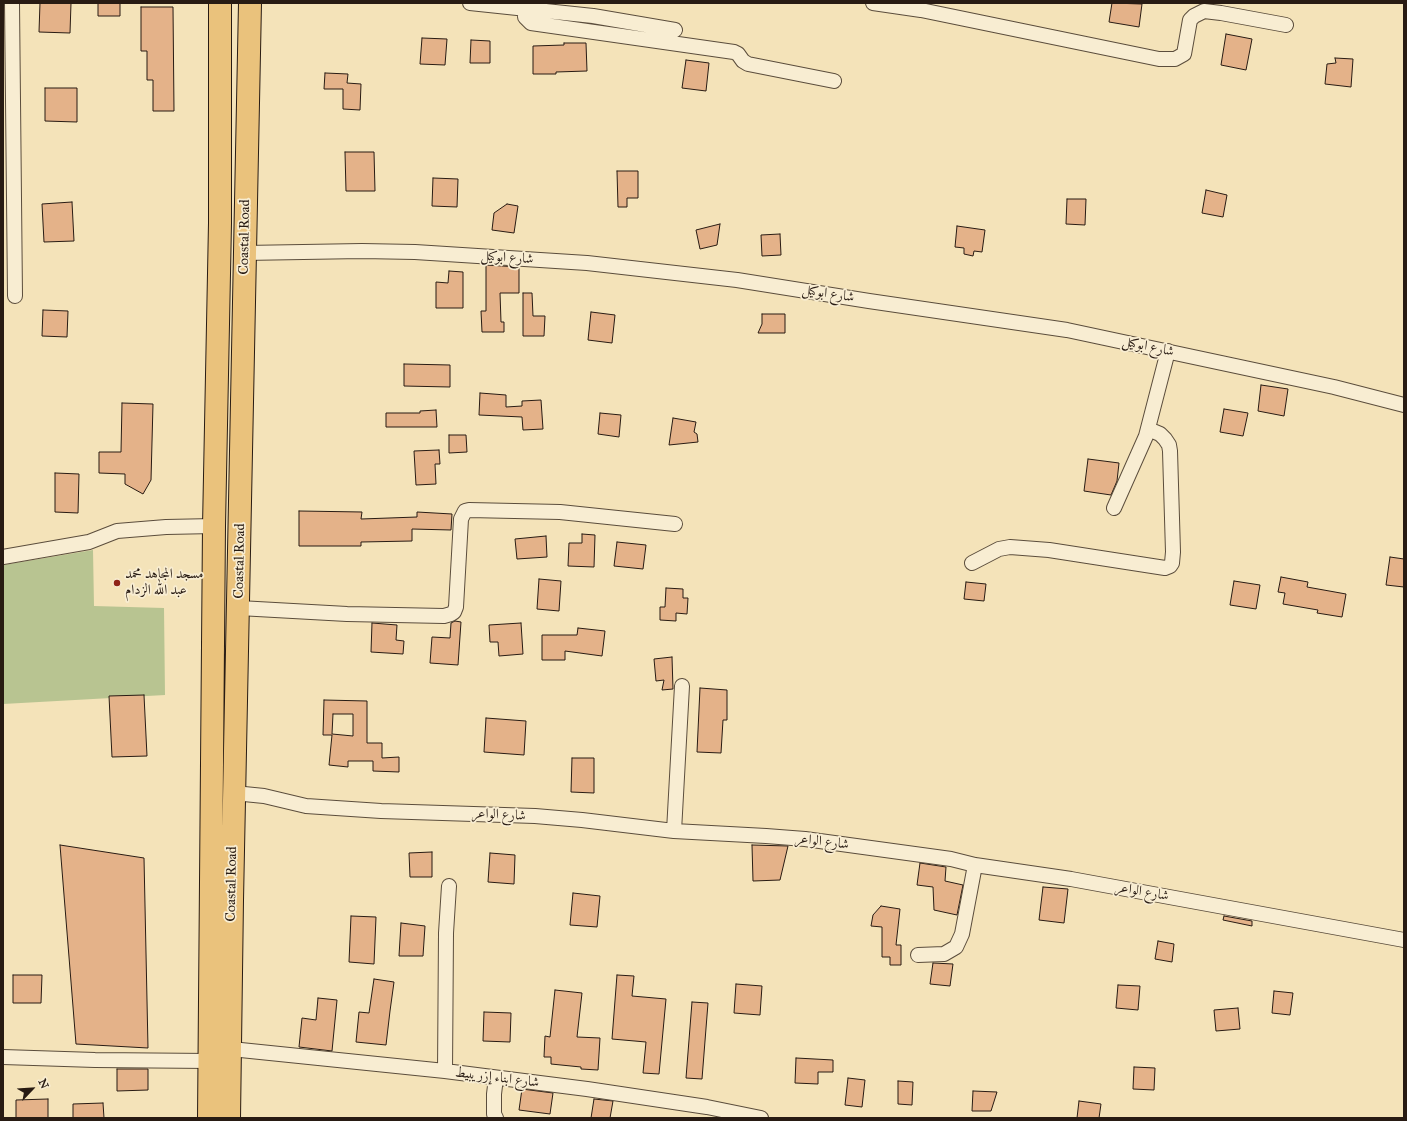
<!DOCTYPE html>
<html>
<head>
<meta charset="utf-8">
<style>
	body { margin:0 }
	#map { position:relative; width:1407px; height:1121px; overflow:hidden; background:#f4e3b9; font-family:"IM FELL Great Primer",serif }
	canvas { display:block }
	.frame { position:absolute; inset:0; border:4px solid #281b13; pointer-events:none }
	.north { position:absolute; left:12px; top:1069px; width:40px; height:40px; -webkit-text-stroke:3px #f8edd2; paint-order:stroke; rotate:65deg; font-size:11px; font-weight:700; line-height:16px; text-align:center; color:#281b13 }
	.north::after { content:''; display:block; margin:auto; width:14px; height:18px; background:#281b13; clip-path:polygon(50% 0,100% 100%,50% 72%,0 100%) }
</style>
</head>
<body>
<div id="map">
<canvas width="1407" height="1121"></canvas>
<div class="frame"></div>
<div class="north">N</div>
</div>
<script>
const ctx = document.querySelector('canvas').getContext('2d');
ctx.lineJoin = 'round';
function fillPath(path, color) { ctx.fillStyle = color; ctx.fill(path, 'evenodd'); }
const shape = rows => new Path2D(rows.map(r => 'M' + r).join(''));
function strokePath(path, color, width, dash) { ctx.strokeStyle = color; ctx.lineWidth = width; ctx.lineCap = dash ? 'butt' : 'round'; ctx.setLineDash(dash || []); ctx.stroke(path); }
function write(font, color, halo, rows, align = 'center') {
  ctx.font = font + ' "IM FELL Great Primer",Amiri,serif'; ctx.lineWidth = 3.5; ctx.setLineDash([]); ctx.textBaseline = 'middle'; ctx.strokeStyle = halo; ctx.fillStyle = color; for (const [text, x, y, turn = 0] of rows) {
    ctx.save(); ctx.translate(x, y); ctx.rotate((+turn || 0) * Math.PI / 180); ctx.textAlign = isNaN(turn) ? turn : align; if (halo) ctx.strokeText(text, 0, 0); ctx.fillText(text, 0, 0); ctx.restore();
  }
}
const green = shape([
	[93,550,94,606,164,608,165,695,3,704,3,565]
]);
const building = shape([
	[40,3,71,3,70,33,39,32,40,3],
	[98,3,120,3,120,16,98,16,98,3],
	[1112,3,1142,4,1139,27,1109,22,1112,3],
	[141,7,173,7,174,111,153,111,153,80,147,80,147,51,141,51,141,7],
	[1226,34,1252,39,1246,70,1221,65,1226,34],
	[422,38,447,39,445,65,420,64,422,38],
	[471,40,490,41,490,63,470,63,471,40],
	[564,43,586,43,587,71,556,72,556,74,533,74,533,46,564,45,564,43],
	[1335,58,1353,59,1351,87,1325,84,1327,64,1336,63,1335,58],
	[686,60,709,63,706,91,682,88,686,60],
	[325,73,348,74,347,83,361,84,360,110,343,109,343,89,324,89,325,73],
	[45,88,77,88,77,122,45,121,45,88],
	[345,152,374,152,375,191,346,191,345,152],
	[617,171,638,171,638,198,627,198,627,207,618,207,617,171],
	[433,178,458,179,457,207,432,206,433,178],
	[1206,190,1227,195,1223,217,1202,213,1206,190],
	[1067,199,1086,199,1085,225,1066,224,1067,199],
	[72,202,74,241,44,242,42,204,72,202],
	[507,204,518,206,514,233,492,230,494,213,507,204],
	[720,224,717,245,700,249,696,230,720,224],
	[957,226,985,230,982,252,974,251,973,256,964,254,964,248,955,247,957,226],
	[780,234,781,255,762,256,761,235,780,234],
	[486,265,519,267,519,293,500,293,501,322,504,322,504,332,482,332,481,311,486,311,486,265],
	[449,271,463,272,463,308,436,308,436,282,448,283,449,271],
	[523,293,532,293,533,316,545,316,544,336,523,336,523,293],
	[43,310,68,311,67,337,42,336,43,310],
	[591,312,615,315,612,343,588,340,591,312],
	[762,314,785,314,785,333,758,333,762,324,762,314],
	[404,364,450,365,450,387,404,386,404,364],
	[1261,385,1288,389,1284,416,1258,411,1261,385],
	[480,393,506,395,506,407,522,406,522,401,541,400,543,429,523,430,522,417,479,415,480,393],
	[122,403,153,404,151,480,143,494,125,484,125,474,99,473,99,452,121,452,122,403],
	[1224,409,1248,413,1243,436,1220,432,1224,409],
	[436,410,437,427,386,427,386,413,420,413,420,411,436,410],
	[600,413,621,415,619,437,598,434,600,413],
	[673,418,696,422,694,432,697,434,698,442,669,445,673,418],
	[449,435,466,435,467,452,449,453,449,435],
	[439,450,440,464,435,464,436,484,416,485,414,451,439,450],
	[1088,459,1119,463,1117,481,1111,495,1084,491,1088,459],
	[55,473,79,474,78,513,55,512,55,473],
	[299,511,362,512,361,519,417,517,417,512,452,514,451,530,412,529,412,541,361,542,361,546,299,546,299,511],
	[582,534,595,535,594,567,568,566,569,543,582,543,582,534],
	[546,536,547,557,517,559,515,539,546,536],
	[617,542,646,545,643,569,614,566,617,542],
	[1390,557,1404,559,1404,587,1386,585,1390,557],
	[1281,577,1308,582,1307,587,1346,594,1342,617,1317,613,1318,610,1283,604,1285,593,1278,592,1281,577],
	[539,579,561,581,559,611,537,609,539,579],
	[1234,581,1260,585,1256,609,1230,605,1234,581],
	[966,582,986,584,984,601,964,599,966,582],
	[666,588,683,589,683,598,688,598,687,614,676,613,676,621,660,620,660,607,665,607,666,588],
	[455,621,461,622,458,665,430,663,432,637,450,638,451,623,455,621],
	[372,623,397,625,396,640,404,641,403,654,371,652,372,623],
	[521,623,523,654,499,656,498,642,490,642,489,625,521,623],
	[578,628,605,631,602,656,565,651,565,660,542,660,542,635,577,635,578,628],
	[672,657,673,689,662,690,664,680,656,681,654,659,672,657],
	[700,688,727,690,727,720,723,720,721,753,697,752,700,688],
	[144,695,147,756,112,757,109,696,144,695],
	[324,700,367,701,367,743,382,743,382,758,399,757,399,772,373,771,373,761,348,761,348,767,329,765,332,735,323,735,324,700],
	[333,714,353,714,353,736,332,734,333,714],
	[486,718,526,721,524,755,484,752,486,718],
	[572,758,594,758,594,793,571,792,572,758],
	[60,845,144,858,148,1048,76,1044,60,845],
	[752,845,788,846,780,880,753,881,752,845],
	[432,852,432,877,410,877,409,853,432,852],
	[490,853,515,855,514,884,488,882,490,853],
	[920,863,946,867,945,881,963,885,957,915,934,910,933,887,917,885,920,863],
	[1043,887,1068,889,1064,923,1039,920,1043,887],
	[573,893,600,896,597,927,570,925,573,893],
	[881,906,900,909,896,945,901,945,901,965,890,965,890,957,882,957,882,927,871,926,873,915,881,906],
	[351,916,376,917,374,964,349,962,351,916],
	[1224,916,1252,921,1252,926,1223,920,1224,916],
	[401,923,425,926,423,956,399,956,401,923],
	[1158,941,1174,944,1172,962,1155,959,1158,941],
	[933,963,953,964,950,986,930,984,933,963],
	[13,975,42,975,41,1003,13,1003,13,975],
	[617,975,634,976,632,996,666,999,659,1074,643,1073,646,1042,612,1039,617,975],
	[374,979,394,982,390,1011,386,1045,356,1042,359,1012,369,1013,374,979],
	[736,984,762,986,760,1015,734,1013,736,984],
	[1118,985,1140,986,1138,1010,1116,1008,1118,985],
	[555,990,582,993,577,1037,600,1038,598,1070,581,1069,581,1067,551,1064,551,1057,544,1057,545,1036,550,1037,555,990],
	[1274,991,1293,993,1290,1015,1272,1013,1274,991],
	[318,998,337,1000,332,1051,299,1047,302,1018,316,1020,318,998],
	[692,1002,708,1003,702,1079,686,1078,692,1002],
	[1238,1008,1240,1029,1216,1031,1214,1010,1238,1008],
	[484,1012,511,1013,510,1042,483,1041,484,1012],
	[796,1058,833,1060,833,1072,818,1072,818,1084,795,1083,796,1058],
	[1134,1067,1155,1068,1154,1090,1133,1089,1134,1067],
	[117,1069,148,1069,148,1090,117,1091,117,1069],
	[848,1078,865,1080,862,1107,845,1105,848,1078],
	[898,1081,913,1082,912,1105,898,1104,898,1081],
	[522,1089,553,1093,550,1114,519,1110,522,1089],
	[973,1091,997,1092,991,1111,972,1111,973,1091],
	[48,1099,48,1118,16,1118,16,1100,48,1099],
	[594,1099,613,1101,610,1118,591,1118,594,1099],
	[1079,1101,1101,1104,1099,1118,1077,1118,1079,1101],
	[103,1103,104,1118,73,1118,73,1104,103,1103]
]);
const minor = shape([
	[12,3,15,296],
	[470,3,593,16,675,30],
	[873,3,921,10,1159,59,1175,59,1184,54,1190,20,1194,16,1204,11,1221,13,1286,25],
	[525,8,525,17,531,23,734,52,738,54,743,61,748,64,834,81],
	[244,253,362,251,415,252,587,263,737,280,869,301,1067,330,1334,387,1404,405],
	[1114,508,1146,436,1168,351],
	[3,557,89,542,117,531,166,527,214,526],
	[972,563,999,549,1010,547,1049,550,1165,568,1170,566,1172,563,1173,552,1170,451,1169,445,1165,439,1160,434,1148,429],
	[239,608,347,614,444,616,451,614,454,612,456,607,461,519,465,511,469,510,560,512,675,524],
	[234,793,264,796,306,806,381,811,535,816,582,820,674,831,766,836,805,839,951,859,975,865,1071,879,1404,940],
	[674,831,682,686],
	[918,955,944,954,956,947,962,934,975,865],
	[231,1049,445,1071,587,1089,707,1107,761,1118],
	[3,1057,95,1060,210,1061],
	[445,1071,446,933,449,886],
	[496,1118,494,1114,494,1094,496,1078]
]);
const trunk = shape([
	[209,1118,214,526,220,223,220,3],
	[229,1118,232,900,250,3]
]);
const markers = [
	[117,583,4,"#8f2418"]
];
const streetNames = [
	["Coastal Road",245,237,-89],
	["شارع ابوكيل",507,258,4],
	["شارع ابوكيل",828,294,9],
	["شارع ابوكيل",1148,347,12],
	["Coastal Road",240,561,-89],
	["شارع الواعر",499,815,3],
	["شارع الواعر",822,842,7],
	["Coastal Road",232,884,-89],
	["شارع الواعر",1142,892,10],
	["شارع ابناء إزريبيط",497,1078,7]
];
const poiNames = [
	["مسجد المجاهد محمد",125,575],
	["عبد الله الزدام",125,591]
];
fillPath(green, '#b8c491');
fillPath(building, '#e4b289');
strokePath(building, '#281b13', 1);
strokePath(minor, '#5b4d3c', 16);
strokePath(trunk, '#281b13', 24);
strokePath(minor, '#f8edd2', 14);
strokePath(trunk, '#eac27c', 22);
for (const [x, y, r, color] of markers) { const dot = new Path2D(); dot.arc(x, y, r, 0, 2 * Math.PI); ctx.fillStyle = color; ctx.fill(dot); strokePath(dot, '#f8edd2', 1.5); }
write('14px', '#281b13', '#f8edd2', streetNames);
write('14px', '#281b13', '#f8edd2', poiNames, 'left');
</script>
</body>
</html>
